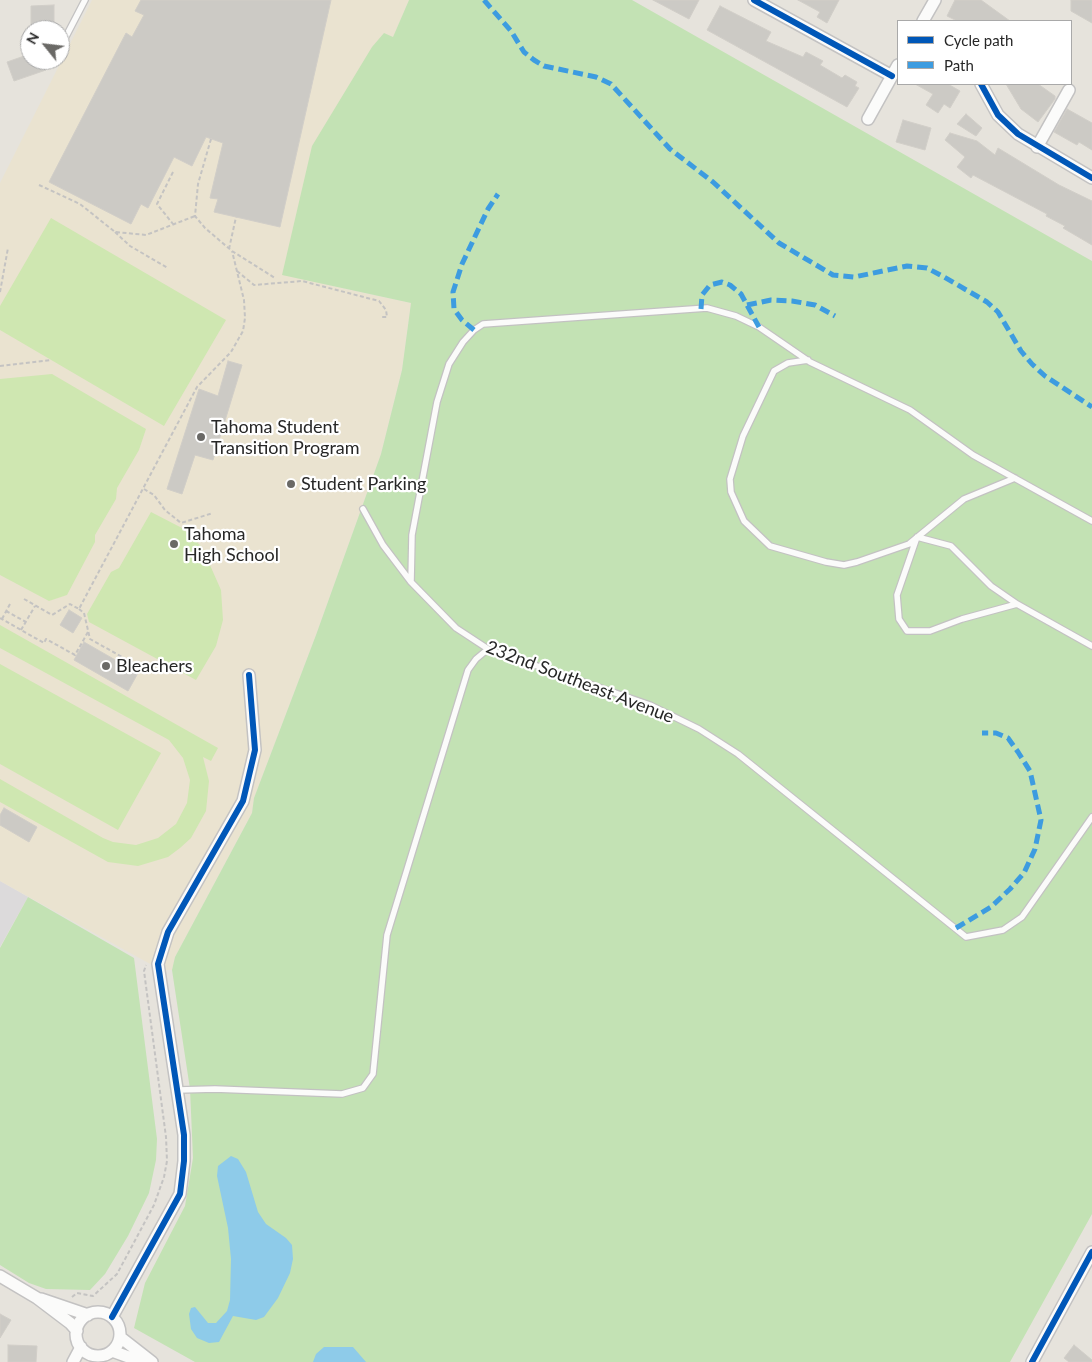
<!DOCTYPE html>
<html>
<head>
<meta charset="utf-8">
<style>
	body { margin:0 }
	#map { position:relative; width:1092px; height:1362px; overflow:hidden; background:#e6e3dc; font-family:Lato,sans-serif }
	canvas { display:block }
	.legend { position:absolute; left:897px; top:20px; width:175px; height:65px; box-sizing:border-box; background:#fff; border:1px solid #a9a9a9; margin:0; padding:6px 9px; list-style:none; font-size:15px; color:#272727 }
	.legend li { display:flex; align-items:center; gap:10px; height:25px }
	.legend b { width:25px; border:1px solid #a9a9a9 }
	.north { position:absolute; left:20px; top:20px; width:50px; height:50px; box-sizing:border-box; background:#fff; border:1px solid #a9a9a9; border-radius:50%; rotate:299deg; font-size:14px; font-weight:700; line-height:20px; text-align:center; color:#272727 }
	.north::after { content:''; display:block; margin:auto; width:18px; height:22px; background:#6a6966; clip-path:polygon(50% 0,100% 100%,50% 72%,0 100%) }
</style>
</head>
<body>
<div id="map">
<canvas width="1092" height="1362"></canvas>
<ul class="legend">
<li><b style="height:6px;background:#0057b8"></b>Cycle path</li>
<li><b style="height:6px;background:#3d9ce0"></b>Path</li>
</ul>
<div class="north">N</div>
</div>
<script>
const ctx = document.querySelector('canvas').getContext('2d');
ctx.lineJoin = 'round';
function fillPath(path, color) { ctx.fillStyle = color; ctx.fill(path, 'evenodd'); }
const shape = rows => new Path2D(rows.map(r => 'M' + r).join(''));
function strokePath(path, color, width, dash) { ctx.strokeStyle = color; ctx.lineWidth = width; ctx.lineCap = dash ? 'butt' : 'round'; ctx.setLineDash(dash || []); ctx.stroke(path); }
function write(font, color, halo, rows, align = 'center') {
  ctx.font = font + ' Lato,sans-serif'; ctx.lineWidth = 4.5; ctx.setLineDash([]); ctx.textBaseline = 'middle'; ctx.strokeStyle = halo; ctx.fillStyle = color; for (const [text, x, y, turn = 0] of rows) {
    ctx.save(); ctx.translate(x, y); ctx.rotate((+turn || 0) * Math.PI / 180); ctx.textAlign = isNaN(turn) ? turn : align; if (halo) ctx.strokeText(text, 0, 0); ctx.fillText(text, 0, 0); ctx.restore();
  }
}
const industrial = shape([
	[0,881,28,897,0,947]
]);
const education = shape([
	[92,0,409,0,356,125,323,284,411,303,402,370,381,454,316,635,254,798,252,813,175,957,172,970,161,970,0,881,0,183]
]);
const green = shape([
	[409,0,632,0,1092,261,1092,1214,1010,1362,195,1362,134,1328,145,1283,185,1206,193,1158,190,1089,172,970,175,957,252,813,254,798,316,635,381,454,402,370,411,303,282,275,312,146,372,47,384,33,393,37],
	[28,897,134,958,157,1139,156,1160,149,1193,128,1236,105,1274,90,1290,46,1289,29,1283,0,1265,0,948]
]);
const pitch = shape([
	[51,218,226,320,164,426,0,330,0,306],
	[52,374,146,429,139,450,117,488,116,499,95,535,95,542,67,595,49,601,0,575,0,379],
	[151,512,182,528,202,547,221,590,223,620,216,646,196,680,89,622,87,614,111,572,119,568],
	[0,625,218,748,211,761,203,757,209,781,206,811,191,838,180,848,168,857,138,866,108,862,0,802,0,779,103,838,113,842,136,845,158,838,176,824,187,803,190,780,183,758,169,740,0,648],
	[0,664,161,753,118,830,0,764]
]);
const water = shape([
	[231,1156,238,1159,246,1172,258,1212,266,1224,286,1238,292,1245,293,1259,290,1273,278,1298,264,1317,256,1320,233,1316,219,1342,209,1343,197,1338,191,1329,189,1314,191,1308,195,1307,208,1323,216,1323,227,1311,230,1300,231,1259,228,1228,217,1176,218,1166],
	[324,1347,353,1347,366,1362,313,1362,316,1354]
]);
const building = shape([
	[141,0,331,0,280,227,214,212,218,199,210,198,223,143,206,137,192,166,174,157,148,208,141,204,131,224,49,182,126,33,132,37,144,15,135,11,141,0],
	[653,0,699,0,689,19,653,0],
	[798,0,839,0,827,23,817,17,820,12,798,0],
	[955,0,981,0,1010,21,957,21,947,16,955,0],
	[1071,0,1092,0,1092,23,1071,11,1071,0],
	[54,5,54,24,31,25,31,6,54,5],
	[720,6,771,32,766,41,803,57,806,52,823,61,820,65,842,78,845,75,857,82,855,86,859,88,847,107,707,30,720,6],
	[30,54,30,60,43,60,46,70,14,81,7,62,30,54],
	[915,84,948,84,960,91,950,108,944,104,938,113,926,105,933,94,915,84],
	[1006,84,1038,84,1055,96,1055,99,1038,122,1021,109,1006,84],
	[1067,109,1092,123,1092,150,1079,142,1077,145,1054,132,1067,109],
	[966,114,982,128,976,136,957,124,966,114],
	[903,120,931,128,925,150,896,142,903,120],
	[950,133,977,141,995,155,998,148,1059,185,1092,201,1092,245,1063,228,1065,226,1046,216,1047,214,973,175,971,178,957,167,965,157,945,140,950,133],
	[228,361,242,365,213,460,195,455,182,494,167,489,199,389,218,396,228,361],
	[69,610,82,618,73,633,60,625,69,610],
	[84,642,138,673,128,691,74,660,84,642],
	[4,808,37,827,29,842,0,825,0,815,4,808],
	[0,1314,11,1320,0,1338,0,1314],
	[8,1345,37,1346,36,1362,8,1362,8,1345],
	[1074,1345,1092,1360,1092,1362,1069,1362,1064,1358,1074,1345]
]);
const path = shape([
	[211,139,198,184,195,216,205,228,232,251,275,278],
	[173,172,157,204,173,224],
	[39,185,80,204,115,232,146,235,195,216],
	[115,232,130,246,168,268],
	[229,249,236,217],
	[237,271,254,285,302,281,379,301,386,310,387,317,381,317],
	[0,292,8,248],
	[0,366,51,360],
	[144,489,154,495,165,510,181,523,213,513],
	[24,599,52,615,70,604,79,609,197,387,231,352,243,331,245,318,244,300,232,251],
	[79,609,84,613,90,639,140,667],
	[6,611,26,622],
	[0,618,44,643,46,639,75,655,88,632],
	[2,619,10,604],
	[21,630,35,606],
	[72,1297,77,1293,93,1296,117,1274,154,1205,164,1177,167,1161,166,1137,144,971,146,965]
]);
const lane = shape([
	[60,48,85,0],
	[808,360,788,363,774,371,743,436,730,479,731,492,744,521,770,546,826,562,844,565,857,562,909,544,964,499,1015,478],
	[363,509,383,545,411,582,456,628,488,649,650,705,699,729,738,754,966,937,1003,930,1022,917,1092,817],
	[917,537,951,546,991,586,1017,604,962,619,930,631,907,631,899,619,897,595,917,537],
	[411,582,412,535,437,402,449,364,463,342,474,330,483,324,707,308,736,316,759,327,810,362,910,410,973,455,1092,521],
	[1017,604,1092,646],
	[178,1090,215,1089,342,1094,363,1088,373,1074,387,935,468,670,476,659,488,649]
]);
const street = shape([
	[754,0,892,76],
	[923,21,935,0],
	[981,84,998,115,1018,134,1092,178],
	[868,119,898,65],
	[1037,147,1069,90],
	[0,1276,37,1298,70,1323,77,1331],
	[41,1299,88,1315],
	'76 1334a22 22 0 1 1 44 0a22 22 0 1 1-44 0Z',
	[112,1317,180,1194,184,1161,184,1135,158,964,168,932,243,801,255,750,249,675],
	[120,1337,152,1362],
	[112,1351,142,1362],
	[73,1362,81,1347],
	[1032,1362,1092,1252]
]);
const quiet = shape([
	[484,0,511,31,524,52,534,60,544,66,596,77,611,84,670,149,713,182,779,243,833,275,854,277,907,266,927,268,944,277,987,302,998,312,1021,351,1032,364,1045,376,1092,407],
	[747,305,771,300,792,301,815,305,835,316],
	[701,309,702,295,710,285,722,282,730,285,741,294,759,327],
	[474,330,462,320,454,309,453,292,462,264,488,209,498,194],
	[956,928,991,907,1010,889,1024,873,1035,849,1041,820,1030,771,1018,752,1008,738,996,733,982,733]
]);
const cycleway = shape([
	[754,0,892,76],
	[981,84,998,115,1018,134,1092,178],
	[112,1317,180,1194,184,1161,184,1135,158,964,168,932,243,801,255,750,249,675],
	[1032,1362,1092,1252]
]);
const markers = [
	[201,437,5,"#6a6966"],
	[291,484,5,"#6a6966"],
	[174,544,5,"#6a6966"],
	[106,666,5,"#6a6966"]
];
const poiNames = [
	["Tahoma Student",211,427],
	["Transition Program",211,448],
	["Student Parking",301,484],
	["Tahoma",184,534],
	["High School",184,555],
	["Bleachers",116,666]
];
const streetNames = [
	["232nd Southeast Avenue",580,682,21]
];
fillPath(industrial, '#dcdadb');
fillPath(education, '#eae3d0');
fillPath(green, '#c3e2b4');
fillPath(pitch, '#cfe7b1');
fillPath(water, '#8ecbe9');
fillPath(building, '#cccac5');
strokePath(building, '#d1cec8', 1);
strokePath(lane, '#c3c2c2', 8);
strokePath(street, '#c3c2c2', 14);
strokePath(path, '#c4c3c2', 2, [4, 2.5]);
strokePath(lane, '#fbfbfa', 5.5);
strokePath(street, '#fbfbfa', 11);
strokePath(quiet, '#3d9ce0', 5, [10, 5]);
strokePath(cycleway, '#0057b8', 6);
for (const [x, y, r, color] of markers) { const dot = new Path2D(); dot.arc(x, y, r, 0, 2 * Math.PI); ctx.fillStyle = color; ctx.fill(dot); strokePath(dot, '#fff', 2); }
write('18px', '#272727', '#fff', poiNames, 'left');
write('18px', '#272727', '#fff', streetNames);
</script>
</body>
</html>
